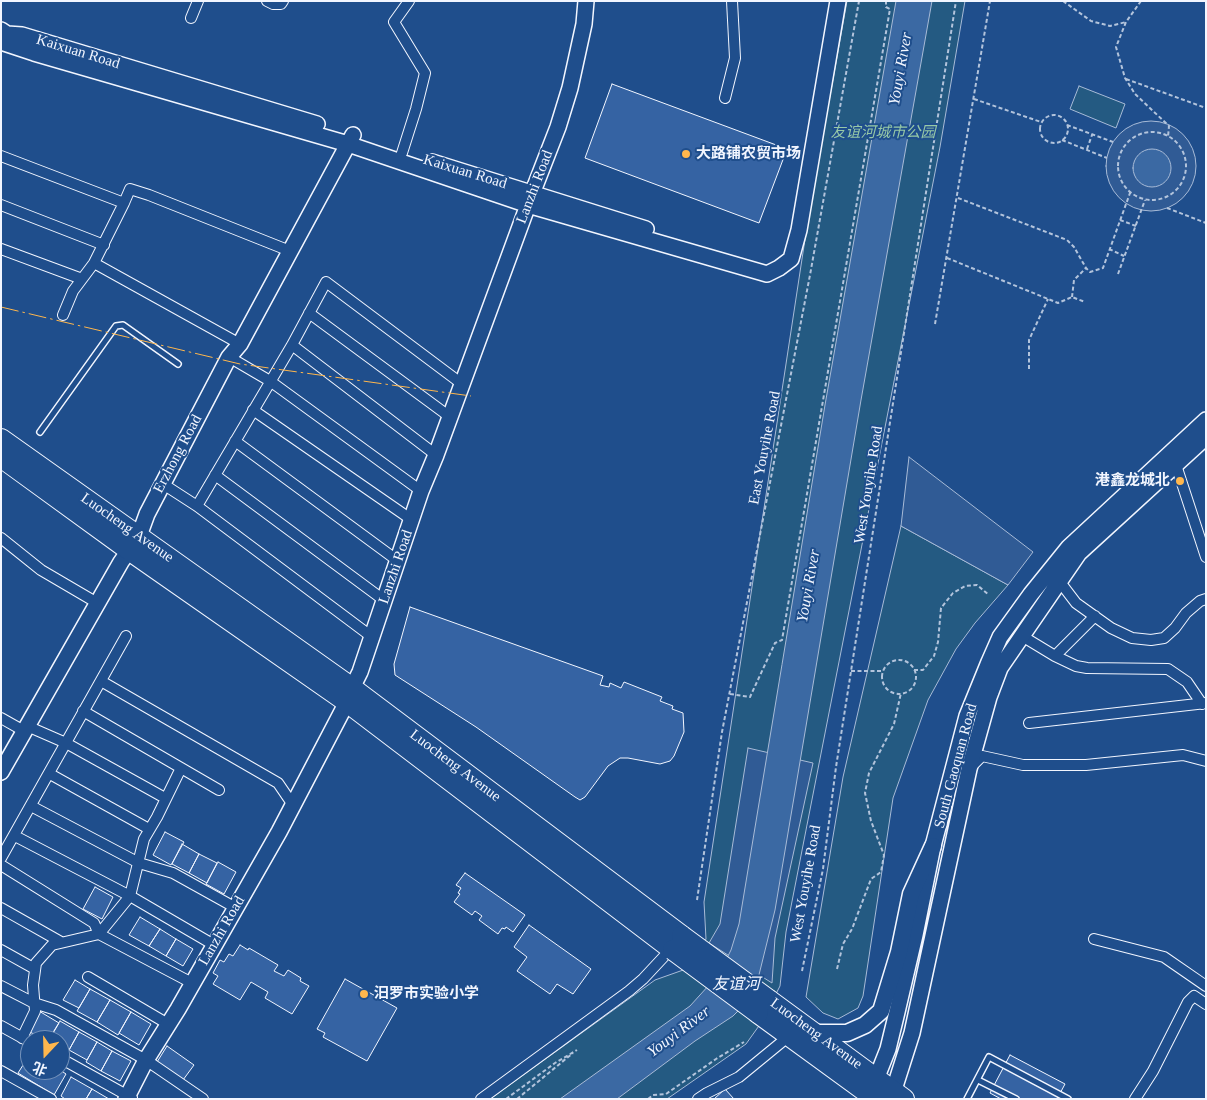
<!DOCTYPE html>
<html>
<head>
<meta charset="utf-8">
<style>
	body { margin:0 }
	#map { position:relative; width:1207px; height:1100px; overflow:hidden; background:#1f4e8c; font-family:"Times New Roman","Noto Sans SC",serif }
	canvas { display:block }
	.frame { position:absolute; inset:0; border:2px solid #f2f6ff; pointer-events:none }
	.north { position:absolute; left:20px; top:1030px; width:50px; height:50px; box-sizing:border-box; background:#1f4e8c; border:1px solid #7391ba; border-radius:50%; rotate:201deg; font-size:14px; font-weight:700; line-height:20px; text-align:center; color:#f2f6ff }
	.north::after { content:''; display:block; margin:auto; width:18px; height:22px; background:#ffb74d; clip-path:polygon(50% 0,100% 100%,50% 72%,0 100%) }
</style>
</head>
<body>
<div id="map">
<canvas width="1207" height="1100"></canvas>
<div class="frame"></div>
<div class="north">北</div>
</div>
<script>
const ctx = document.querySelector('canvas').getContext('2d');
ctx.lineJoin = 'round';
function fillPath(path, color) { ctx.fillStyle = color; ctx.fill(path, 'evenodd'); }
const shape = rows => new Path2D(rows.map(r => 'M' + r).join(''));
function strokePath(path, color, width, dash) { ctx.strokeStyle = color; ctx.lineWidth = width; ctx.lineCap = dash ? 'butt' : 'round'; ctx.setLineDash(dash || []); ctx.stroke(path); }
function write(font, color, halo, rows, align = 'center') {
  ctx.font = font + ' "Times New Roman","Noto Sans SC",serif'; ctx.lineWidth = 4; ctx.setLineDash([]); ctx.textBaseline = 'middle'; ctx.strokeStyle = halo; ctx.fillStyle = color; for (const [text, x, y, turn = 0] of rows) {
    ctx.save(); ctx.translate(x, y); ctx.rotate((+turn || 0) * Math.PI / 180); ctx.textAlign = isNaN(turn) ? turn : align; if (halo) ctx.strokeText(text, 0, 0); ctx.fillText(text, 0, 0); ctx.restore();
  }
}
const green = shape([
	[847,1,965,1,940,147,786,932,780,986,761,1023,746,1044,667,1099,490,1099,655,980,686,969,696,956,706,939,704,902,809,213,847,1],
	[1079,86,1125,104,1116,128,1070,109,1079,86],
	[901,526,1008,585,975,623,956,649,928,700,893,798,863,996,858,1008,838,1019,823,1013,806,997,843,777,901,526]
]);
const parking = shape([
	'1106 166a45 45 0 1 1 90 0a45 45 0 1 1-90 0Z',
	[909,457,1033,552,1008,585,901,526,909,457],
	[748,748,813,763,775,938,772,983,709,943,720,924,748,748]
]);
const water = shape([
	[896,1,932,1,861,400,775,910,754,995,733,1016,695,1041,617,1099,560,1099,690,1006,719,974,731,950,739,924,825,405,896,1],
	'1133 168a19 19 0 1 1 38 0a19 19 0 1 1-38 0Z'
]);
const building = shape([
	[612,84,787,149,759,223,585,158,612,84],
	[410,607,603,676,600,685,609,687,610,683,621,688,624,682,662,697,660,701,673,706,672,709,683,713,684,732,674,756,670,761,660,764,628,758,620,758,608,766,585,797,580,800,575,797,476,727,395,675,394,664,410,607],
	[165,832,184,842,171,865,153,855,165,832],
	[182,844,199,854,189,873,172,864,182,844],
	[199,854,217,863,207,883,189,873,199,854],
	[218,862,236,872,224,894,206,884,218,862],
	[465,873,525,915,513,932,506,927,505,929,502,928,498,934,479,920,482,916,475,911,472,915,454,902,460,894,458,893,461,888,456,885,465,873],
	[95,887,113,897,102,919,83,909,95,887],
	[140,917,160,929,149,946,129,935,140,917],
	[529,925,591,969,573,994,557,984,550,994,517,971,527,957,514,947,529,925],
	[160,929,176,939,166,956,149,946,160,929],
	[176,939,193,949,183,966,166,956,176,939],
	[240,945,248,950,249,948,278,965,274,971,284,976,288,970,301,978,300,981,309,986,292,1014,265,998,268,992,251,982,240,1000,213,984,218,976,213,973,220,960,224,962,229,954,233,956,240,945],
	[345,979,397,1008,367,1061,323,1037,325,1033,317,1029,345,979],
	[75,980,90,989,79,1008,63,1000,75,980],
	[90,989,110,1000,97,1022,77,1011,90,989],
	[110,1000,131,1012,118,1035,97,1022,110,1000],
	[39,1011,59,1023,49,1040,45,1040,28,1031,39,1011],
	[131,1012,151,1024,139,1045,119,1033,131,1012],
	[60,1021,79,1032,69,1050,60,1045,60,1040,49,1039,60,1021],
	[79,1032,97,1042,87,1060,69,1050,79,1032],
	[97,1042,112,1051,101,1071,86,1062,97,1042],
	[167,1046,194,1065,183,1080,157,1062,167,1046],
	[112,1051,131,1061,120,1081,101,1071,112,1051],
	[30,1054,30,1070,60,1070,66,1074,54,1095,18,1073,30,1054],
	[1010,1055,1065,1084,1057,1099,1001,1099,990,1093,1010,1055],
	[71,1077,92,1089,86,1099,65,1099,61,1096,71,1077],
	[92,1089,109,1099,86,1099,92,1089],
	[725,1089,734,1099,714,1099,725,1089]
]);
const path = shape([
	[1063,1,1091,21,1110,26,1126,22],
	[1141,1,1126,22,1116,47,1125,78,1135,94,1169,126,1168,137],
	[1126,79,1206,108],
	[974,99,1041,122],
	'1040 129a14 14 0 1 1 28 0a14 14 0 1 1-28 0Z',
	[1067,125,1113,142],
	'1118 166a34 34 0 1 1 68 0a34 34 0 1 1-68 0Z',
	[1062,140,1107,158],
	[1087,149,1092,135],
	[958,198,1067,240,1074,247,1086,268,1090,272,1103,268,1130,193],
	[1167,208,1206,223],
	[1120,220,1136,226],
	[1109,249,1124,256],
	[947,258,1058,303,1072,297,1085,302],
	[1118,274,1145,200],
	[1072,297,1074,280,1086,268],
	[935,324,990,1],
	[1029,369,1029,340,1048,299],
	'882 677a17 17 0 1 1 34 0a17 17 0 1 1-34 0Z',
	[914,670,923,670,934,656,938,642,941,608,953,593,965,586,977,585,989,595],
	[851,671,883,671],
	[730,694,750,697,775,643,782,640,890,9,886,7,886,1],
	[697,900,722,732,810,275,859,1],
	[837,969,843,944,852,929,871,879,881,872,884,855,871,821,865,793,869,773,894,724,901,693],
	[802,971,823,869,836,767,956,1],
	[506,1099,555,1063,577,1050],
	[517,1099,573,1053],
	[648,1099,653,1095,666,1094,716,1059,744,1042]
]);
const lane = shape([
	[40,432,116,326,123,325,178,364],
	[978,1080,1016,1099],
	[967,1099,989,1057,1068,1099]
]);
const street = shape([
	[267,1,273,4,281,4,283,1],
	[191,18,198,1],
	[725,98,735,58,732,1],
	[402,153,416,109,425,73,394,22,409,1],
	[1,156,124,203,130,189,149,195,290,251],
	[1,205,104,245],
	[1,249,82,279],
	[94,263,240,344],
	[309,313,450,417],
	[63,315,73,291,94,263,124,203],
	[292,345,436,455],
	[229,357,270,381,421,491],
	[253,410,412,520],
	[235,441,398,561],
	[1176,465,1206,557],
	[215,475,385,601],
	[163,484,197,506,372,637],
	[197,506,292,345,326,282,462,384],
	[1,538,41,570,99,604],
	[1060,582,1076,603,1111,628,1132,638,1151,640,1164,638,1175,628,1186,613,1200,601,1206,599],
	[1022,636,1055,656,1076,666,1087,668,1168,669,1187,682,1202,704],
	[1055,656,1095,616],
	[101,681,278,783,293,805],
	[83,711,219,790],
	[1,718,24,731],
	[1029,723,1206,703],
	[27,726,66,743,165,798],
	[971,767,982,756,1023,765,1086,765,1183,755,1206,761],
	[50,774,149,829],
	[31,806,139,863,173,873,236,908],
	[15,836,130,896,214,945],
	[1,858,126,636],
	[1,865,94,923,99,934,192,983],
	[1,908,61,942],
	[1094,939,1164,957,1206,986],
	[1,950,35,969],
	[88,977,168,1024],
	[1,986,34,1003,56,1010,146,1060,203,1099],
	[1,1026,30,1042],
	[22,1038,35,1011,33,985,36,963,52,945,99,934,130,896,144,839,157,817,181,768],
	[60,1058,132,1098],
	[1,1071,51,1099],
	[481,1099,629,991,643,979,671,949],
	[698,1099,707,1093,739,1077,789,1036],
	[1135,1099,1153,1071,1188,1002,1194,996,1206,1004]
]);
const secondary = shape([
	[1,30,7,34,22,35,317,124],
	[1,42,34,53,348,144,528,205,767,274,779,268,791,259,799,230,838,1],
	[432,162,646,229],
	[1,772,121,562,139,536,147,514,229,357,240,344,353,135],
	[873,1087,888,1049,897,1012,915,935,933,846,967,716,989,662,1000,637,1031,594,1069,547,1206,420],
	[126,1099,146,1060,178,1009,279,832,347,702,352,688,360,672,421,491,436,455,532,194,558,127,570,88,584,24,586,1],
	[891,1099,912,1033,969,769,989,697,1000,668,1079,553,1206,437]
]);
const primary = shape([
	[813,1033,847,1033,865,1025,881,1011,899,952,911,894,933,846]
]);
const highway = shape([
	[1,439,352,688,682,936],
	[1,457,129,550,347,702,673,950],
	[769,1000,904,1099],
	[758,1013,876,1099]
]);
const highwayBridge = shape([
	[682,936,769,1000],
	[673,950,758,1013]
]);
const power = shape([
	[1,307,240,364,471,396]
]);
const markers = [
	[686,154,5,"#ffb74d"],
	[1180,481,5,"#ffb74d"],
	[364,994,5,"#ffb74d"]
];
const streetNames = [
	["Kaixuan Road",78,52,17],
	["Kaixuan Road",465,172,17],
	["Lanzhi Road",535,187,-69],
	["East Youyihe Road",765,448,-79],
	["Erzhong Road",178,454,-62],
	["West Youyihe Road",869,485,-81],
	["Luocheng Avenue",127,528,35],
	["Lanzhi Road",396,567,-71],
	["Luocheng Avenue",455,766,37],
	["South Gaoquan Road",956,766,-75],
	["West Youyihe Road",806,884,-80],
	["Lanzhi Road",222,931,-60],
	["Luocheng Avenue",816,1034,36]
];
const parkNames = [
	["友谊河城市公园",883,133]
];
const poiNames = [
	["大路铺农贸市场",696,154],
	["港鑫龙城北",1170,481,"right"],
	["汨罗市实验小学",374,994]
];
const waterNames = [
	["Youyi River",901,69,-80],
	["Youyi River",809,586,-80],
	["友谊河",736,985],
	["Youyi River",679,1032,-37]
];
fillPath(green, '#245a82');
strokePath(green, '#a8bbd7', 1);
fillPath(parking, '#305b95');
strokePath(parking, '#a8bbd7', 1);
fillPath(water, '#3b69a3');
strokePath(water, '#a8bbd7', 1);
fillPath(building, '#3563a3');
strokePath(building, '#f2f6ff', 1);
strokePath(lane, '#f2f6ff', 8);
strokePath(street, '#f2f6ff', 12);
strokePath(secondary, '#f2f6ff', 18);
strokePath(primary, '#f2f6ff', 19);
strokePath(highway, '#f2f6ff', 22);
strokePath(path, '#b3c4dc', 2, [4, 2.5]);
strokePath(lane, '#1f4e8c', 5);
strokePath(street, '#1f4e8c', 10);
strokePath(secondary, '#1f4e8c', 15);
strokePath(primary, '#1f4e8c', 16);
strokePath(highway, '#1f4e8c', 20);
strokePath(highwayBridge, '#f2f6ff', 22, []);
strokePath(highwayBridge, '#1f4e8c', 20);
strokePath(power, '#ffb74d', 1, [18, 4, 2.5, 4]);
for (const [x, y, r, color] of markers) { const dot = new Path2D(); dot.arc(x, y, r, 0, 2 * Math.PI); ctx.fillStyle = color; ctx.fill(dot); strokePath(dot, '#1f4e8c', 2); }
write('15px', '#f2f6ff', '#1f4e8c', streetNames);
write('italic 15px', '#97c8a6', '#1f4e8c', parkNames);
write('bold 15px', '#f2f6ff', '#1f4e8c', poiNames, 'left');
write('italic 16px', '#f2f6ff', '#1f4e8c', waterNames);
</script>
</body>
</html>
